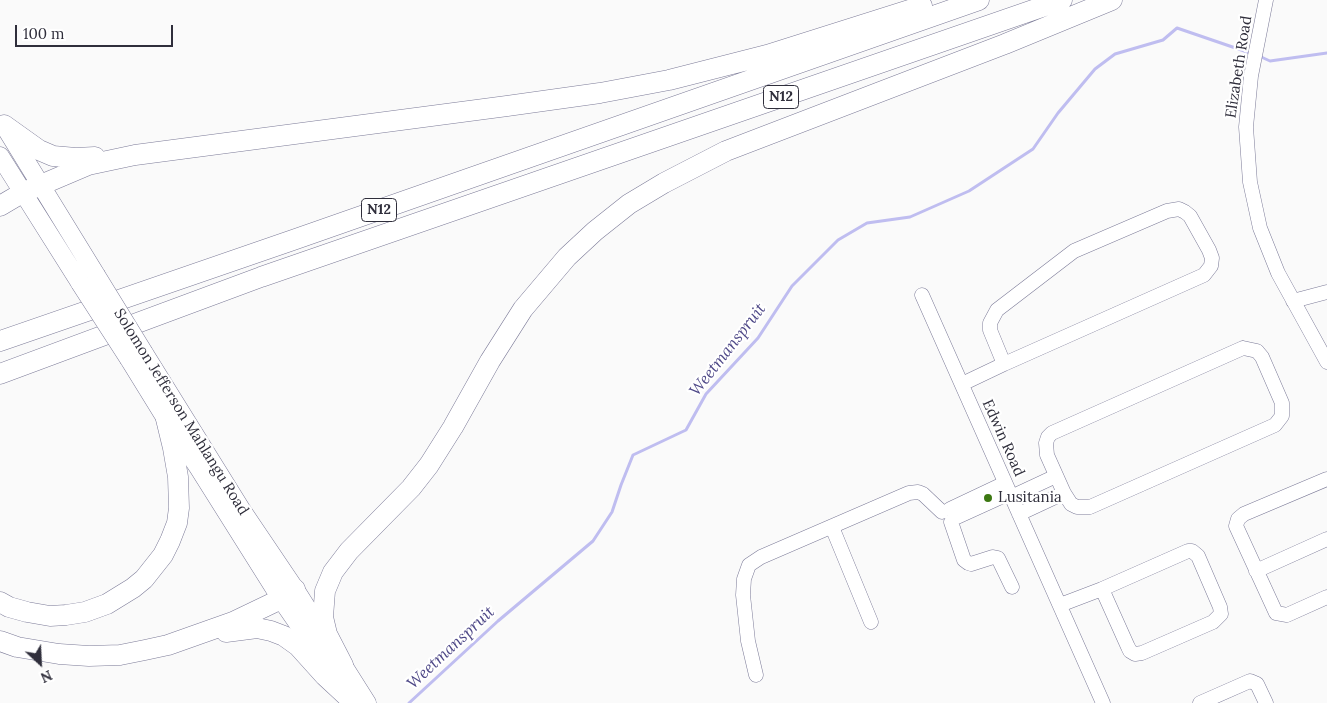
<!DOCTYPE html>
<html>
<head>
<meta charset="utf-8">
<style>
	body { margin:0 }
	#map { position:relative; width:1327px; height:703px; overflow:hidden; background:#fafafa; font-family:Lora,serif }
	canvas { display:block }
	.north { position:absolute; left:15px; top:638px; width:50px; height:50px; -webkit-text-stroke:4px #fff; paint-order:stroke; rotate:155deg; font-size:14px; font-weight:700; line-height:20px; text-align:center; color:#2f2e3b }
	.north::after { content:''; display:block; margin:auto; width:18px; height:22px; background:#2f2e3b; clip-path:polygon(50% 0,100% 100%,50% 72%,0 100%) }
	.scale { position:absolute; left:15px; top:25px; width:158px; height:22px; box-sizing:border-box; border:2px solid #2f2e3b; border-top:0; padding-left:6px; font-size:15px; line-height:18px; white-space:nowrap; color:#2f2e3b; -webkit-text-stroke:4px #fff; paint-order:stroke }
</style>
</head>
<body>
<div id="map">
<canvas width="1327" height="703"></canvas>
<div class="north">N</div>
<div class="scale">100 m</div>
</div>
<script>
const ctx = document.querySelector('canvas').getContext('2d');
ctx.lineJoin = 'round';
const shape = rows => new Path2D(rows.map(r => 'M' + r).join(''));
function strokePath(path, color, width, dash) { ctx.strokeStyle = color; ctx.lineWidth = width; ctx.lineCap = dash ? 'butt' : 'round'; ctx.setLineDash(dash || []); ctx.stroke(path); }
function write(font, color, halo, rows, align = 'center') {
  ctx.font = font + ' Lora,serif'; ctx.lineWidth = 4.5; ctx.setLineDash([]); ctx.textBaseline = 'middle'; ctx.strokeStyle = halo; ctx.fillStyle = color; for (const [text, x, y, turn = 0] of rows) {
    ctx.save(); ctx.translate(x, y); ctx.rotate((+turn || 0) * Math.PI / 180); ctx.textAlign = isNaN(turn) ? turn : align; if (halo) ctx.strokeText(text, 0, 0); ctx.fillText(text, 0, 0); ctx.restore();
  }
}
const stream = shape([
	[1259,56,1270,61,1327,53],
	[409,703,498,621,593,541,612,512,621,485,633,455,686,430,706,394,758,338,792,286,838,240,867,223,910,217,969,191,1033,149,1058,113,1095,69,1115,54,1163,40,1177,28,1253,54]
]);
const minor = shape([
	[1266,0,1251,76,1246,127,1250,182,1260,228,1278,273,1327,362],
	[922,295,1103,703],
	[1293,301,1327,292],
	[1243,348,1257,351,1262,357,1282,403,1282,416,1275,425,1090,507,1077,507,1071,504,1064,493,1047,455,1046,443,1048,437,1052,433,1243,348],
	[962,384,1004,364,1204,275,1211,266,1212,258,1209,250,1190,216,1185,212,1179,209,1167,211,1074,251,997,310,990,323,990,330,1004,364],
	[1327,479,1244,514,1238,519,1236,526,1276,613,1287,615,1327,597],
	[1011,497,1056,476],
	[950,509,1005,483],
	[1019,514,1064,493],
	[955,518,1010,493],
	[951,522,964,560,968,563,971,564,993,557,998,558,1012,587],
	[832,527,871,622],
	[1256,571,1327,539],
	[1060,605,1102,589,1188,551,1192,551,1198,556,1220,607,1221,614,1213,622,1142,653,1135,654,1130,651,1128,647,1102,589],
	[756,675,748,641,743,595,744,579,749,565,761,557,909,493,918,492,923,494,942,512],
	[1200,703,1250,681,1257,684,1266,703]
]);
const major = shape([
	[5,127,96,275],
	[0,156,80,283],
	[144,353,241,509,295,589,367,703],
	[129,359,166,419,198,467,281,599,333,674]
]);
const highway = shape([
	[4,125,39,150,53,156,76,158,95,157],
	[0,206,22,193,88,165,135,155,507,106,600,93,669,80,767,55,922,6],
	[0,341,293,240,979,0],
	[0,374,261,277,1062,0],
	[0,602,9,607,27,612,50,616,66,615,85,612,107,604,133,588,144,579,163,555,170,541,177,523,179,508,178,477,173,448,166,419],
	[226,632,257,628,271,631,284,636,298,646,325,676,352,701],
	[0,641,17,647,59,654,89,656,120,655,145,650,168,645,233,622,281,599,295,589],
	[343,665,327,634,323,617,325,591,333,572,349,551,411,488,429,465,453,427,490,361,523,309,567,257,595,231,629,204,664,183,726,151,1005,44,1112,0]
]);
const majorBridge = shape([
	[96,275,144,353],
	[80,283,129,359]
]);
const markers = [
	[988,498,5,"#3c7812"]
];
const shields = [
	[781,97,35],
	[379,210,35]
];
const shieldNames = [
	["N12",781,97],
	["N12",379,210]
];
const streetNames = [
	["Elizabeth Road",1239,67,-81],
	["Solomon Jefferson Mahlangu Road",181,412,58],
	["Edwin Road",1003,438,66]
];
const poiNames = [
	["Lusitania",998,498]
];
const waterNames = [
	["Weetmanspruit",728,350,-52],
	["Weetmanspruit",451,648,-43]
];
strokePath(stream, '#bfbdf0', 3);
strokePath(minor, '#7c7b98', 15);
strokePath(major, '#7c7b98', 19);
strokePath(highway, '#7c7b98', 21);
strokePath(minor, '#fff', 14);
strokePath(major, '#fff', 18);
strokePath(highway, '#fff', 20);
strokePath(majorBridge, '#7c7b98', 19, []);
strokePath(majorBridge, '#fff', 18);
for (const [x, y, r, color] of markers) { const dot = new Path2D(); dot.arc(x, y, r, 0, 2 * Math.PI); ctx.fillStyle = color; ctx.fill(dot); strokePath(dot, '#fff', 2); }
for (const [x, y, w] of shields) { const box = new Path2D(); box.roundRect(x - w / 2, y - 11.5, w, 23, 4); ctx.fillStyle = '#fff'; ctx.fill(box); strokePath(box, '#2f2e3b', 1); }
write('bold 14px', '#2f2e3b', null, shieldNames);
write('15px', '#2f2e3b', '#fff', streetNames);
write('15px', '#2f2e3b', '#fff', poiNames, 'left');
write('italic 16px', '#4e4887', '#fff', waterNames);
</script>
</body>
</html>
